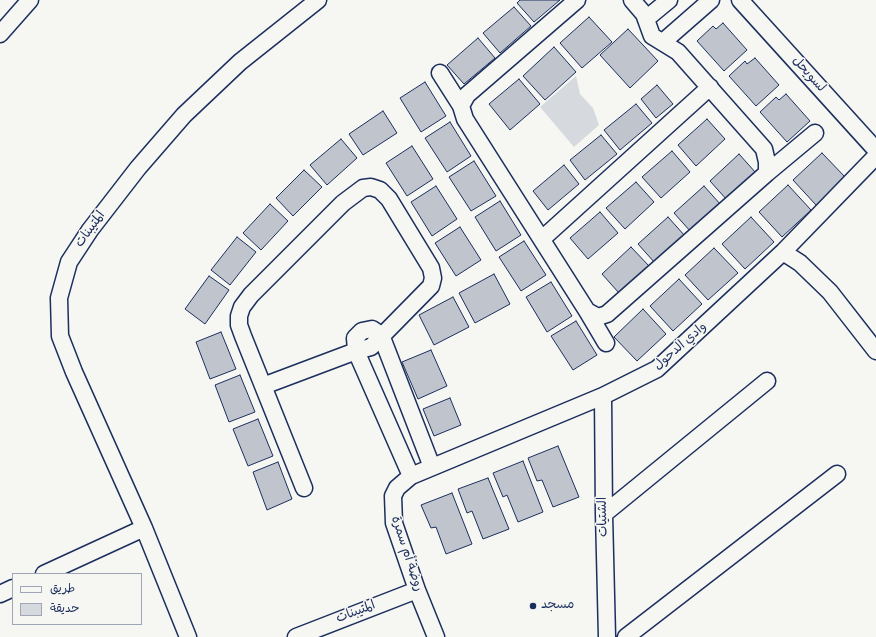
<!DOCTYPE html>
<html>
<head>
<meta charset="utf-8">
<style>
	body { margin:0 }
	#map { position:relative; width:876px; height:637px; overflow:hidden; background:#f6f6f2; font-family:"Indie Flower","Playpen Sans Arabic",sans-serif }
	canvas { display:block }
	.legend { position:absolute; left:12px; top:573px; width:130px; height:52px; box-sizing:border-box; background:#f6f6f2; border:1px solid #9ea6b7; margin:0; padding:5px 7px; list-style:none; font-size:12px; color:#1b2f5e }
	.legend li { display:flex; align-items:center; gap:8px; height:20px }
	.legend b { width:20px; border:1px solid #9ea6b7 }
</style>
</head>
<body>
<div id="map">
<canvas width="876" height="637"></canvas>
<ul class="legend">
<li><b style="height:5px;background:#f6f6f2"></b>طريق</li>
<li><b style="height:11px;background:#d6d9dd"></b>حديقة</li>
</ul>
</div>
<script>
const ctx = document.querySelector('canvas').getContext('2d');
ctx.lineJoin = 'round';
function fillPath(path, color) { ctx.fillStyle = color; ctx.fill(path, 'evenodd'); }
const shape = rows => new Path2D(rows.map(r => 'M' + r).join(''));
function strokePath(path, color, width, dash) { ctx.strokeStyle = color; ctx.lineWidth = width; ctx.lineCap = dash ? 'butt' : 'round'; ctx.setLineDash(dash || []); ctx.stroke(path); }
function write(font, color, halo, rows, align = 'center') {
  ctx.font = font + ' "Indie Flower","Playpen Sans Arabic",sans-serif'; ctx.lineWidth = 3; ctx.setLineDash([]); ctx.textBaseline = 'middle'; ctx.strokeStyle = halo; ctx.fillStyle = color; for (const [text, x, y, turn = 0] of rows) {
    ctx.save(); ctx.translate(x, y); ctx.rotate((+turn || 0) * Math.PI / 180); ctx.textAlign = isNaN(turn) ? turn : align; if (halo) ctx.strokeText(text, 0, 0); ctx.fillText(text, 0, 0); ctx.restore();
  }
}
const green = shape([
	[576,76,580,94,593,108,599,125,574,147,540,107]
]);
const building = shape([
	[520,0,560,0,534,22,517,3,520,0],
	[514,7,531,26,500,53,483,33,514,7],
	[589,17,612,42,582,68,560,43,589,17],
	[723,23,747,50,724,71,697,41,713,26,716,29,723,23],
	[628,29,658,61,630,88,600,55,628,29],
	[478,38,495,58,464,84,447,65,478,38],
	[554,47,576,72,545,100,523,76,554,47],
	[755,58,779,85,756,106,729,76,745,61,747,64,755,58],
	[519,79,540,104,510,130,489,104,519,79],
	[425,82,446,116,421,132,400,98,425,82],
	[657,85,673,104,656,118,641,99,657,85],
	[786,94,810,121,787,142,760,112,776,97,779,100,786,94],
	[636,104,652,123,620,150,604,130,636,104],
	[383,111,397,133,363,155,349,134,383,111],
	[707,119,725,139,696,166,678,145,707,119],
	[450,122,471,156,447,172,425,138,450,122],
	[601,135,617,154,585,180,570,160,601,135],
	[341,139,357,158,327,185,310,165,341,139],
	[412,146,433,179,407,196,386,163,412,146],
	[672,151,690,172,661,198,642,177,672,151],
	[822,153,846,178,816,205,793,180,822,153],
	[739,154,756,173,727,200,710,181,739,154],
	[474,161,496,196,471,211,449,177,474,161],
	[564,165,579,184,548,210,533,191,564,165],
	[304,170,322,187,293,216,276,198,304,170],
	[636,182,654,202,625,229,606,208,636,182],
	[788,185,811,210,782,237,759,212,788,185],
	[436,186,457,219,432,236,411,202,436,186],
	[704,186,721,205,691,232,674,213,704,186],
	[500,201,521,235,496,251,475,217,500,201],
	[270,204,288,221,261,250,243,233,270,204],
	[600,212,618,233,588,259,570,238,600,212],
	[668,217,685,236,655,263,638,244,668,217],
	[751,217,774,242,745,269,722,244,751,217],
	[460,227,481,260,456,276,435,243,460,227],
	[237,237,256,252,230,285,211,270,237,237],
	[524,241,546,275,521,291,499,257,524,241],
	[631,247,649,266,619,293,602,274,631,247],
	[714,248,738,273,708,300,685,275,714,248],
	[494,274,510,304,475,323,459,293,494,274],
	[209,276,229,290,205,324,185,309,209,276],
	[679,279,702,304,673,331,650,306,679,279],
	[551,282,572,316,547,332,526,297,551,282],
	[453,297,469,327,434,345,419,315,453,297],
	[643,309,666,334,637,361,614,337,643,309],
	[576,321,597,355,573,370,551,336,576,321],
	[221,332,236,369,210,379,196,342,221,332],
	[431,350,447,386,418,399,402,362,431,350],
	[240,375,255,412,229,422,215,385,240,375],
	[450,398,461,425,434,436,423,409,450,398],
	[258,419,273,456,248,466,233,429,258,419],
	[558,446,579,497,553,507,542,480,537,481,528,458,558,446],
	[523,461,543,512,518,522,507,495,503,497,493,473,523,461],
	[278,462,292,499,267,510,253,472,278,462],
	[488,478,509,529,483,539,472,511,467,513,458,489,488,478],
	[452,493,472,544,446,554,436,527,431,528,421,505,452,493]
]);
const minor = shape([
	[577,0,467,95,461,106,465,119,587,311,598,317,607,314,767,173,767,162,764,149,678,52,652,36,644,14,632,0],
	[740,0,876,150],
	[646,19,669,0],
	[0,34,30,0],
	[663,42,711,0],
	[440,73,461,106],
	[767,173,815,133],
	[542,239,710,87],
	[783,252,800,263,830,292,876,351],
	[587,311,606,343],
	[263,386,356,351,371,347,431,286,433,278,431,268,389,199,380,190,371,187,363,188,343,203,251,295,242,307,239,316,239,325,243,336,304,488],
	[603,396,604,514,607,637],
	[411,476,356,351,355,338,362,331,372,329,381,335,432,467],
	[604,514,767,381],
	[44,574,144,528],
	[0,594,13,588],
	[188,637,144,528,74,372,60,336,59,298,69,262,90,230,138,168,184,115,240,62,318,0],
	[296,637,417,590],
	[436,637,417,590,394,523,393,496,397,488,411,476,603,396,657,369,783,252,876,156],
	[626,637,837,474]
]);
const markers = [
	[533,606,4,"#1b2f5e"]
];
const streetNames = [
	["لسويحل",808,75,48],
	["المتيبنات",91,230,-54],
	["وادي الدحول",681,347,-41],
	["الشتيات",604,517,-91],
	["روضة أم سمرة",406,554,72],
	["المتيبنات",356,613,-21]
];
const poiNames = [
	["مسجد",541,606]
];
fillPath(green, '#d6d9dd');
fillPath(building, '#c0c4cd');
strokePath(building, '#1b2f5e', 1);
strokePath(minor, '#1b2f5e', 19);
strokePath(minor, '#f6f6f2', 16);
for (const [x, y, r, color] of markers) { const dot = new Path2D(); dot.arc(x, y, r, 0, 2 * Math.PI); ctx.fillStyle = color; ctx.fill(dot); strokePath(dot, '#f6f6f2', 1.5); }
write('13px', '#1b2f5e', '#f6f6f2', streetNames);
write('13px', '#1b2f5e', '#f6f6f2', poiNames, 'left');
</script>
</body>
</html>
